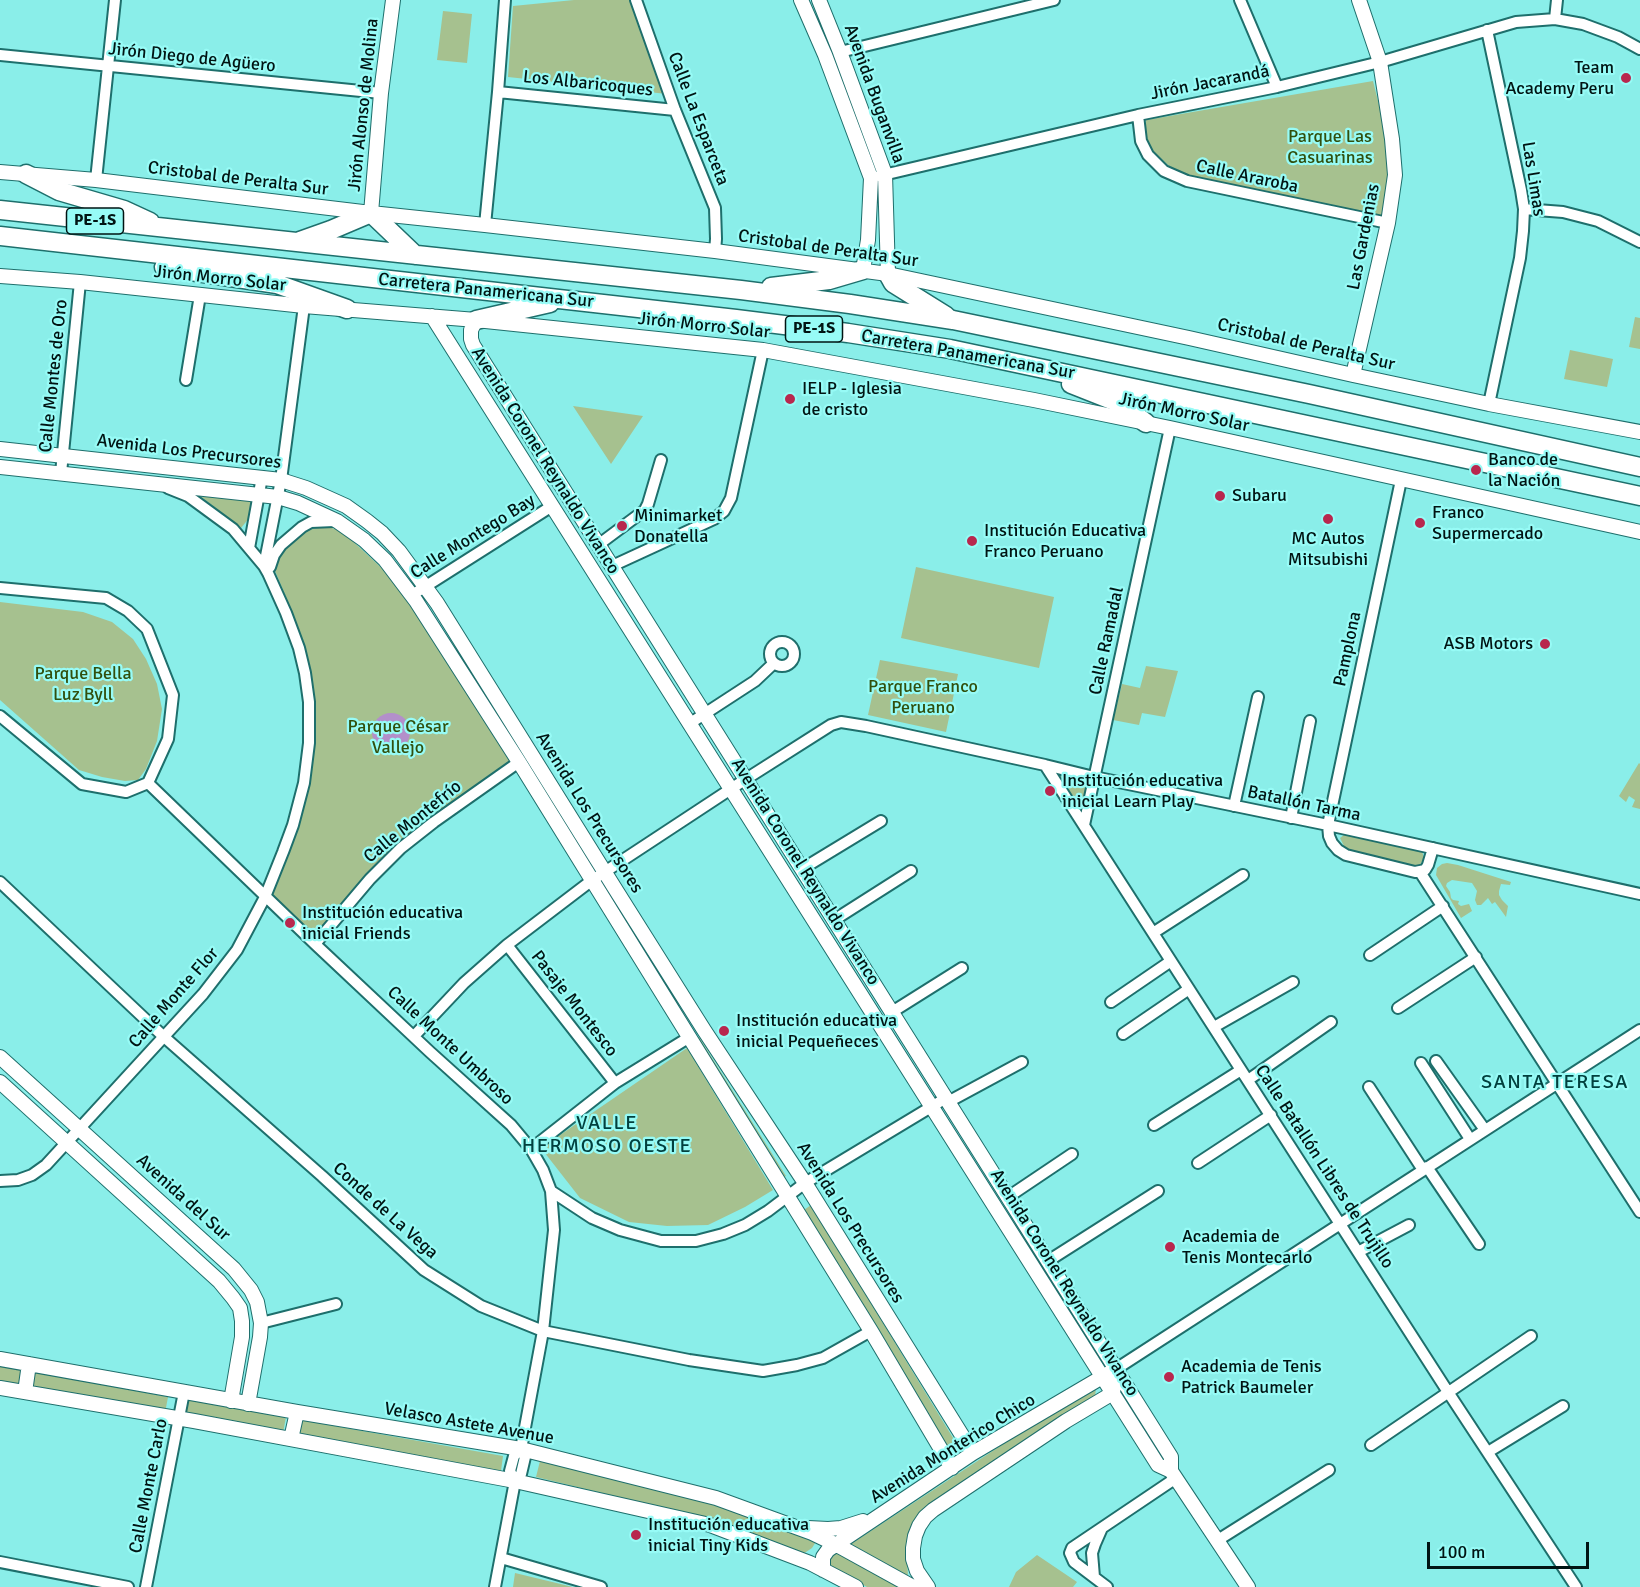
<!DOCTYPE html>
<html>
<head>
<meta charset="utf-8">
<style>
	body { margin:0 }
	#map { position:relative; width:1640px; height:1587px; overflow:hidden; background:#8aeee9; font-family:Signika,sans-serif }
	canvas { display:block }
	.scale { position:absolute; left:1427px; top:1542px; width:162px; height:27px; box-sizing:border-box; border:3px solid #011413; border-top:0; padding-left:8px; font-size:18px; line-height:21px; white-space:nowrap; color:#011413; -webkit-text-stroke:4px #97fbf6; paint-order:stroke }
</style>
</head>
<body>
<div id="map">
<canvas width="1640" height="1587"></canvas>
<div class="scale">100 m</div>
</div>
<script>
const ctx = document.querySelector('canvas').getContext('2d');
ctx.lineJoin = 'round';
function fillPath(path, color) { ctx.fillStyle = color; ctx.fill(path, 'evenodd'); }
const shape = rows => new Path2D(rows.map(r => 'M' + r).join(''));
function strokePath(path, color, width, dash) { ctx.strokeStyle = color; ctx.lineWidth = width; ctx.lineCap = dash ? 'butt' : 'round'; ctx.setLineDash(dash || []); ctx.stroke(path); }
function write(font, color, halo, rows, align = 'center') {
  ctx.font = font + ' Signika,sans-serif'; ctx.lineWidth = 4.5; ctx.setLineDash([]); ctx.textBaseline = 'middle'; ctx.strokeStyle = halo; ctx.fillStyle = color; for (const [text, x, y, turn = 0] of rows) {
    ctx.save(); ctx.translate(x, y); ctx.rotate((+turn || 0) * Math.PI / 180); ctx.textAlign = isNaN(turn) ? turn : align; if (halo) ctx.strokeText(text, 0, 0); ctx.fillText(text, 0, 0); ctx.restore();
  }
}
const green = shape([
	[574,0,630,0,667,94,508,77,513,6],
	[443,11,472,14,467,63,437,60],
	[1373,81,1386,133,1389,168,1382,217,1192,177,1169,166,1153,151,1146,136,1146,120],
	[1635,317,1640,318,1640,349,1629,347],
	[1570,350,1613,359,1607,387,1564,379],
	[573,406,643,416,611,464],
	[190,488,253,499,250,517,241,528],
	[325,526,342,531,387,573,450,660,512,761,424,824,314,936,271,896,295,837,306,799,312,758,315,714,311,683,305,648,286,597,275,571,277,559,287,546,305,531],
	[916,567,1054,597,1039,668,901,638],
	[0,602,83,612,112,622,133,639,146,659,157,684,162,709,157,741,146,769,138,780,125,781,102,777,79,770,0,700],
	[880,660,958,674,946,732,868,715],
	[1146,666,1178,671,1165,717,1142,713,1139,725,1113,720,1122,684,1140,688],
	[1639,763,1640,764,1640,809,1632,807,1635,800,1629,796,1626,802,1619,796],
	[1056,774,1088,782,1081,811],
	[1345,834,1418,849,1422,851,1424,858,1420,865,1413,866,1351,851,1345,848,1340,838],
	[1447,863,1458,865,1511,882,1510,885,1501,884,1499,891,1499,895,1502,900,1508,906,1506,917,1495,902,1492,904,1488,898,1481,905,1477,905,1475,900,1477,891,1472,883,1452,880,1447,883,1446,886,1450,892,1451,898,1453,900,1459,901,1458,904,1461,906,1469,904,1472,911,1461,918,1436,875,1437,868,1442,864],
	[699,1037,786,1176,781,1179,695,1039],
	[687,1048,773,1190,745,1207,708,1225,667,1226,629,1222,580,1198,541,1148],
	[811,1205,961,1451,953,1456,804,1210],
	[0,1366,21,1370,18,1386,0,1383],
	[35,1372,168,1397,165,1413,32,1388],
	[1090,1387,1096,1388,1095,1397,939,1500,907,1559,908,1576,851,1544],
	[186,1397,286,1417,283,1433,183,1413],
	[301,1420,503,1456,501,1471,298,1435],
	[540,1461,712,1502,817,1540,812,1548,803,1554,705,1518,536,1477],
	[833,1554,840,1554,901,1587,867,1587,829,1566,829,1557],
	[1037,1555,1077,1582,1073,1587,1009,1587,1016,1572],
	[515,1573,573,1587,513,1587]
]);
const water = shape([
	'372 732a19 19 0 1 1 38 0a19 19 0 1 1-38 0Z'
]);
const street = shape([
	[636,0,675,110,715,208,716,239,715,251],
	[1240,0,1277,87],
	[1555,19,1557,0],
	[1487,30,1521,190,1524,209,1523,231,1520,258,1489,404],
	[840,52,1054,0],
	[0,55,381,93],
	[498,92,675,110],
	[1138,115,1141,141,1148,155,1164,171,1187,181,1388,223],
	[879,176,1138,115,1277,87,1380,62,1516,22,1555,19,1583,24,1618,37,1640,49],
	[96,180,115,0],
	[1524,209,1563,212,1598,221,1640,242],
	[485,225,498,92,505,0],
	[186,380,200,295],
	[61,473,80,282],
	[1401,480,1328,825,1329,836,1332,843,1338,850,1346,855,1415,872,1425,870,1428,865,1433,848],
	[598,545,645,510,648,504,661,460],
	[249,548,262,477],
	[264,566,281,480,304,306],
	[612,566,714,519,724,511,731,498,763,350],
	[270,567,274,555,281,545,302,527,311,522,334,521],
	[0,588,106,598,128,611,147,629,173,695,168,739,148,783,126,792,82,784,0,716],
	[412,595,552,506],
	'770 654a12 12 0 1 1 24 0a12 12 0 1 1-24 0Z',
	[689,724,755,681,774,663],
	[1045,765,1448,1392,1576,1587],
	[148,783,315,944,430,1052,511,1125,531,1149,543,1170,551,1191,554,1230,543,1331,521,1449,525,1457,521,1474,515,1481,495,1587],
	[1234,806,1258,697],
	[1291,818,1310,721],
	[1084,825,1170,428],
	[802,869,881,821],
	[1420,872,1640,1212],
	[0,882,163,1036,322,1176,424,1270,481,1306,543,1331,689,1360,763,1371,797,1365,823,1358,871,1331],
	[834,920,911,871],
	[1153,933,1243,875],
	[315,944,370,879,401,848,434,822,519,762],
	[507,945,615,1083],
	[1370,955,1443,906],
	[1111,1002,1171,961],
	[1398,1008,1476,957],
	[892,1012,962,968],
	[1214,1027,1293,982],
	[1123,1034,1189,989],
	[414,1036,464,983,507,945,591,881,746,779,831,725,841,722,866,726,1045,765,1094,777,1328,825,1640,894],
	[1436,1061,1485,1130],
	[1421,1063,1470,1139],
	[1248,1080,1331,1022],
	[1369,1087,1423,1170],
	[948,1102,1022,1062],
	[1154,1125,1241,1070],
	[531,1149,615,1083,688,1038],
	[1198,1163,1271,1115],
	[1427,1167,1479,1244],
	[0,1181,18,1180,32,1175,46,1165,203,994,237,950,265,897,283,852,293,825,304,783,309,743,309,702,305,673,299,648,286,613,268,573,264,566,233,529,188,496,168,488],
	[551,1191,592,1218,620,1230,661,1241,696,1241,723,1234,745,1225,768,1211,805,1183,946,1098],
	[1008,1197,1072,1154],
	[1358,1252,1409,1225],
	[1048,1261,1158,1191],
	[261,1323,336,1304],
	[1116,1369,1640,1030],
	[1371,1445,1531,1336],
	[1488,1452,1563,1406],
	[515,1481,510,1471,514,1456,521,1449],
	[1218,1540,1329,1470],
	[501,1558,601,1587],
	[0,1562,128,1587],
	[1094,1577,1092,1553,1095,1544,1102,1528],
	[146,1587,184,1392],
	[1107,1587,1074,1562,1070,1553,1072,1548,1176,1478]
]);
const secondary = shape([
	[801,0,825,55,871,178,868,240,863,270],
	[819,0,840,52,885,174,888,274],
	[0,172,96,180,371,213,485,225,715,251,888,274,1189,338,1353,375,1489,404,1640,432],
	[371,213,381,93,393,0],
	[0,276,80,282,304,306,476,320,763,350,1034,400,1170,428,1640,532],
	[432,316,1158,1465,1171,1471],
	[476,320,471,330,471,339,473,345,1171,1457,1171,1471,1248,1587],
	[1353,375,1388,223,1395,175,1392,139,1380,62,1359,0],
	[0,449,281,480,306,488,346,506,367,521,382,533,399,551,437,603,614,887,704,1030,805,1183,973,1453],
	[0,467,278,497,298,503,337,521,364,540,385,560,416,601,519,762,871,1331,952,1468],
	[0,1057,234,1269,251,1290,257,1302,261,1323,260,1337,248,1404],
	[0,1082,219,1281,233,1298,240,1308,242,1321,242,1337,231,1401],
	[0,1359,297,1412,521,1449,716,1498,812,1533,837,1545,913,1587],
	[0,1388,194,1421,515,1481,710,1525,810,1563,856,1587],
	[25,1392,29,1364],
	[291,1439,297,1412],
	[808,1528,828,1529,841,1528,863,1521],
	[823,1570,823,1557,828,1550,973,1453,1109,1373],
	[928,1587,917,1571,913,1559,913,1548,915,1536,919,1526,925,1517,933,1510,1066,1421,1113,1393,1114,1385]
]);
const highway = shape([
	[26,174,59,191,124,210,150,222],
	[0,210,741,290,850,304,953,320,1309,394,1640,467],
	[0,236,736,319,848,333,950,349,1640,496],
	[300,241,331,230,371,213,415,255],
	[164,267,277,284,347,309],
	[888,274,893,283,946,316],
	[771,287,829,280,863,270],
	[476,320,550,303],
	[1071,384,1119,403,1146,423]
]);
const markers = [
	[1626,78,6,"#b8274e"],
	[790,399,6,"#b8274e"],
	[1476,470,6,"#b8274e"],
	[1220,496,6,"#b8274e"],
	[1328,519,6,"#b8274e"],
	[1420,523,6,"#b8274e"],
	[622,526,6,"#b8274e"],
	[972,541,6,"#b8274e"],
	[1545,644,6,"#b8274e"],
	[1050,791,6,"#b8274e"],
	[290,923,6,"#b8274e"],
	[724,1031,6,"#b8274e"],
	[1170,1247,6,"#b8274e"],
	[1169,1377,6,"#b8274e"],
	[636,1535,6,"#b8274e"]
];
const shields = [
	[95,221,57],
	[814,329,57]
];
const shieldNames = [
	["PE-1S",95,221],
	["PE-1S",814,329]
];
const streetNames = [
	["Jirón Diego de Agüero",192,58,6],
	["Jirón Jacarandá",1210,83,-11],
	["Los Albaricoques",588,84,6],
	["Avenida Buganvilla",874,94,70],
	["Jirón Alonso de Molina",364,105,-84],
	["Calle La Esparceta",698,119,69],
	["Calle Araroba",1247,177,12],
	["Cristobal de Peralta Sur",238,179,7],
	["Las Limas",1533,179,81],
	["Las Gardenias",1364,237,-79],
	["Cristobal de Peralta Sur",828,249,8],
	["Jirón Morro Solar",220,279,6],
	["Carretera Panamericana Sur",486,291,6],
	["Jirón Morro Solar",704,326,6],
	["Cristobal de Peralta Sur",1306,345,13],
	["Carretera Panamericana Sur",968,355,10],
	["Calle Montes de Oro",54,376,-84],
	["Jirón Morro Solar",1184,413,12],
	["Avenida Los Precursores",189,452,7],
	["Avenida Coronel Reynaldo Vivanco",545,461,58],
	["Calle Montego Bay",473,537,-32],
	["Calle Ramadal",1107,641,-78],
	["Pamplona",1348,649,-78],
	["Batallón Tarma",1304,804,12],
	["Avenida Los Precursores",589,813,58],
	["Calle Montefrío",413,822,-39],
	["Avenida Coronel Reynaldo Vivanco",805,872,58],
	["Calle Monte Flor",174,998,-49],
	["Pasaje Montesco",574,1004,52],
	["Calle Monte Umbroso",450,1046,43],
	["Calle Batallón Libres de Trujillo",1324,1167,57],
	["Avenida del Sur",183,1198,42],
	["Conde de La Vega",385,1211,42],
	["Avenida Los Precursores",850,1223,58],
	["Avenida Coronel Reynaldo Vivanco",1064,1283,58],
	["Velasco Astete Avenue",469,1424,10],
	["Avenida Monterico Chico",953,1449,-32],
	["Calle Monte Carlo",149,1486,-79]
];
const poiNames = [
	["Team",1614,68,"right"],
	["Academy Peru",1614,89,"right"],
	["IELP - Iglesia",802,389],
	["de cristo",802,410],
	["Banco de",1488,460],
	["la Nación",1488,481],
	["Subaru",1232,496],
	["Franco",1432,513],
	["Supermercado",1432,534],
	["Minimarket",634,516],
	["Donatella",634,537],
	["Institución Educativa",984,531],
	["Franco Peruano",984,552],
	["MC Autos",1328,539,"center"],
	["Mitsubishi",1328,560,"center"],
	["ASB Motors",1533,644,"right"],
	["Institución educativa",1062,781],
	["inicial Learn Play",1062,802],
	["Institución educativa",302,913],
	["inicial Friends",302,934],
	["Institución educativa",736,1021],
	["inicial Pequeñeces",736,1042],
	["Academia de",1182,1237],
	["Tenis Montecarlo",1182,1258],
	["Academia de Tenis",1181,1367],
	["Patrick Baumeler",1181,1388],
	["Institución educativa",648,1525],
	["inicial Tiny Kids",648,1546]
];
const parkNames = [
	["Parque Las",1330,137],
	["Casuarinas",1330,158],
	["Parque Bella",83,674],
	["Luz Byll",83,695],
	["Parque Franco",923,687],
	["Peruano",923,708],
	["Parque César",398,727],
	["Vallejo",398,748]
];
const neighbourhoodNames = [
	["SANTA TERESA",1555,1083],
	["VALLE",607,1124],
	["HERMOSO OESTE",607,1147]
];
fillPath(green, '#a6c18f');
fillPath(water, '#b38fca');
strokePath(street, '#1e6f6c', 14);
strokePath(secondary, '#1e6f6c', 16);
strokePath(highway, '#1e6f6c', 21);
strokePath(street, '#fff', 10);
strokePath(secondary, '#fff', 14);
strokePath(highway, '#fff', 18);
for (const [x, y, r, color] of markers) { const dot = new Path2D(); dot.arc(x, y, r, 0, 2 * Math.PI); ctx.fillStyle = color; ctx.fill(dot); strokePath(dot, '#97fbf6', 2); }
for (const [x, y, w] of shields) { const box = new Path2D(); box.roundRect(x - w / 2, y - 13, w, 26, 4.5); ctx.fillStyle = '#97fbf6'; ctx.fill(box); strokePath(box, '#011413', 1.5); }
write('bold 16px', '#011413', null, shieldNames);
write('18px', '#011413', '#97fbf6', streetNames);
write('18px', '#011413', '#97fbf6', poiNames, 'left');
write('18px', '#314f0d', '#97fbf6', parkNames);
ctx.letterSpacing = '1.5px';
write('20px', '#02403e', '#97fbf6', neighbourhoodNames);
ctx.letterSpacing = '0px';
</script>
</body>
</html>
